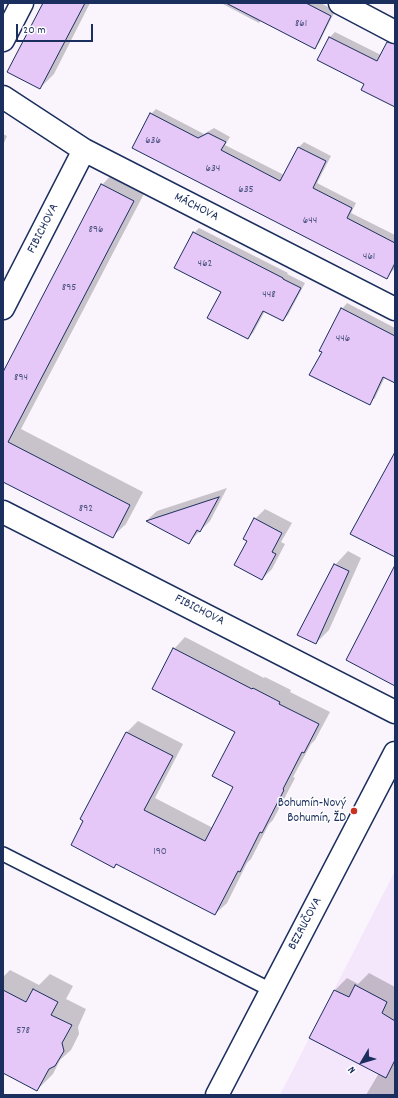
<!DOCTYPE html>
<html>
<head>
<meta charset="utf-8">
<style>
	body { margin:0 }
	#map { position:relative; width:398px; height:1098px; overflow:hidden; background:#faf4fd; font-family:Dekko,sans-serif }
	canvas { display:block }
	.frame { position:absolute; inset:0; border:4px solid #1b2f5e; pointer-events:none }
	.north { position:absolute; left:342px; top:1042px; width:40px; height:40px; -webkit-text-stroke:3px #fff; paint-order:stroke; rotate:232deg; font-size:11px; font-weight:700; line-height:16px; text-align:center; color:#1b2f5e }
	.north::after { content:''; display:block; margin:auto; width:14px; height:18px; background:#1b2f5e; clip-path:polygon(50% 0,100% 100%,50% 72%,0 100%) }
	.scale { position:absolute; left:16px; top:24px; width:77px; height:18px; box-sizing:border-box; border:2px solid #1b2f5e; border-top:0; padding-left:5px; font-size:12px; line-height:14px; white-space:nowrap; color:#1b2f5e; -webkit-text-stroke:3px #fff; paint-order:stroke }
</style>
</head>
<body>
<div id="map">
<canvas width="398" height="1098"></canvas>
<div class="frame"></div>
<div class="north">N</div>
<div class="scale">20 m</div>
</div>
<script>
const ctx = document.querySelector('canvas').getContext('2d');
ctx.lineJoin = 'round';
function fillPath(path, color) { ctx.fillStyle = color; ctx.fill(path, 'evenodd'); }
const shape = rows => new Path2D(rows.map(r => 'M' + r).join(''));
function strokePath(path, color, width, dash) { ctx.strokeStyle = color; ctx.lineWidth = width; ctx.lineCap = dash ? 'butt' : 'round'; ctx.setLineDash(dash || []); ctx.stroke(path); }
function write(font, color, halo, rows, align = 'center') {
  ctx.font = font + ' Dekko,sans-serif'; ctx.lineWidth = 3; ctx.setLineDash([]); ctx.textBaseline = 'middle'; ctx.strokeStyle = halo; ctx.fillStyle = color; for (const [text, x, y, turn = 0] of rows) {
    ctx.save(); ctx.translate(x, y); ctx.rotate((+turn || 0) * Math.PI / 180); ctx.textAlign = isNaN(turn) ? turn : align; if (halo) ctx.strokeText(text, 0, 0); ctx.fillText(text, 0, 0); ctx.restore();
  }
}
const built = shape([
	[395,871,395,1095,280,1095]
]);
const shadow = shape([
	[44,3,90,3,54,74,40,88],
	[221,3,321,3,335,11,319,43,314,48,261,20,259,23],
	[335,32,381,55,386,45,391,40,395,42,395,106,366,84,318,60,330,37],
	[156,109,204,134,214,128,230,137,225,145,284,175,299,147,304,142,331,156,317,183,356,203,351,213,395,235,395,271,393,270,387,278,151,114],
	[3,134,7,136,3,145],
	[115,171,147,188,21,429,143,492,126,524,112,537,3,481,3,374,102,185],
	[199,228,288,273,287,274,305,283,288,315,283,320,265,311,253,333,248,338,222,292,194,233],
	[347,303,395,328,395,382,385,377,375,398,369,403,323,351,342,309],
	[227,488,210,521,189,542,147,520,157,511],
	[265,509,292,523,281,542,285,544,272,569,262,579,248,540,244,539,255,519],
	[348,551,361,558,329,630,316,643,335,565],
	[185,637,264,678,265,677,291,690,290,692,330,712,315,740,311,744,293,777,295,778,273,820,269,824,251,859,247,863,227,903,215,914,117,864,114,867,85,820,82,819,127,732,138,721,183,744,155,798,213,828,234,786,237,732,174,649],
	[10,970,39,985,50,974,73,986,66,999,86,1009,78,1027,79,1034,71,1050,60,1060,53,1074,37,1090,3,1072,3,977],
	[369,973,395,987,395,1095,366,1095,379,1073,310,1037,335,990,347,978,358,984]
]);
const building = shape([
	[43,3,85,3,40,89,7,72,43,3],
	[226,3,306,3,331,16,315,49,226,3],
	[329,37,377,61,387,42,395,44,395,107,361,90,364,84,317,60,329,37],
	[150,113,198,138,208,133,226,142,221,150,280,181,298,147,326,161,313,188,352,208,347,218,395,243,395,263,387,279,132,148,150,113],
	[101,184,134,201,8,442,130,505,113,538,3,482,3,372,101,184],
	[193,232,283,278,283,279,301,288,283,321,263,311,248,339,207,318,221,292,174,268,193,232],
	[341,308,395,336,395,383,383,377,370,405,309,375,322,352,319,351,341,308],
	[395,452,395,557,350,534,395,452],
	[219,497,200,532,197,530,189,544,146,521,219,497],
	[254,518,282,533,272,552,276,554,262,580,234,565,247,541,243,539,254,518],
	[334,564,349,571,316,644,297,635,334,564],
	[395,565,395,686,346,660,395,565],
	[173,648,252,689,253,688,280,702,279,704,319,724,304,753,302,752,283,789,284,790,262,833,260,832,240,872,238,871,215,915,116,864,114,868,71,845,83,821,80,819,126,732,173,756,144,810,205,841,233,787,212,776,235,732,152,689,173,648],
	[355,985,387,1002,382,1013,395,1021,395,1060,386,1078,309,1038,334,990,349,997,355,985],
	[33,989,58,1002,51,1015,72,1025,62,1043,64,1051,55,1066,49,1069,37,1091,3,1073,3,990,26,1002,33,989]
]);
const service = shape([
	[3,854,271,990]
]);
const minor = shape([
	[340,3,395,32],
	[3,40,22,3],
	[3,97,84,150,395,309],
	[3,308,84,150],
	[3,512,395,712]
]);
const secondary = shape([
	[217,1095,395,753]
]);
const markers = [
	[354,811,4,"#c8321e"]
];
const numberNames = [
	["861",301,24],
	["636",153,141],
	["634",213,169],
	["635",246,190],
	["644",310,221],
	["896",96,230],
	["461",369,257],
	["462",205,264],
	["895",69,288],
	["448",269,295],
	["446",343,339],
	["894",21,378],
	["892",86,509],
	["190",160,852],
	["578",23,1031]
];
const streetNames = [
	["MÁCHOVA",196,208,27],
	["FIBICHOVA",44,229,-63],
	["FIBICHOVA",199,611,27],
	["BEZRUČOVA",306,924,-62]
];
const poiNames = [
	["Bohumín-Nový",346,804],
	["Bohumín, ŽD",346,819]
];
fillPath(built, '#f4e7fb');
fillPath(shadow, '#0003');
fillPath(building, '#e5c8f7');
strokePath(building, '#1b2f5e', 1);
strokePath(service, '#1b2f5e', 16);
strokePath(minor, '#1b2f5e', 25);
strokePath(secondary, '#1b2f5e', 25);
strokePath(service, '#fff', 13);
strokePath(minor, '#fff', 22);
strokePath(secondary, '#fff', 22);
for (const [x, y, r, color] of markers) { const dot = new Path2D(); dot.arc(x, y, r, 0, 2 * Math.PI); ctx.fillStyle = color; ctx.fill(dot); strokePath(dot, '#fff', 1.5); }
write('11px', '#4e5584', null, numberNames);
write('13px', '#1b2f5e', '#fff', streetNames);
write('13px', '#1b2f5e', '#fff', poiNames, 'right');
</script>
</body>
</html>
